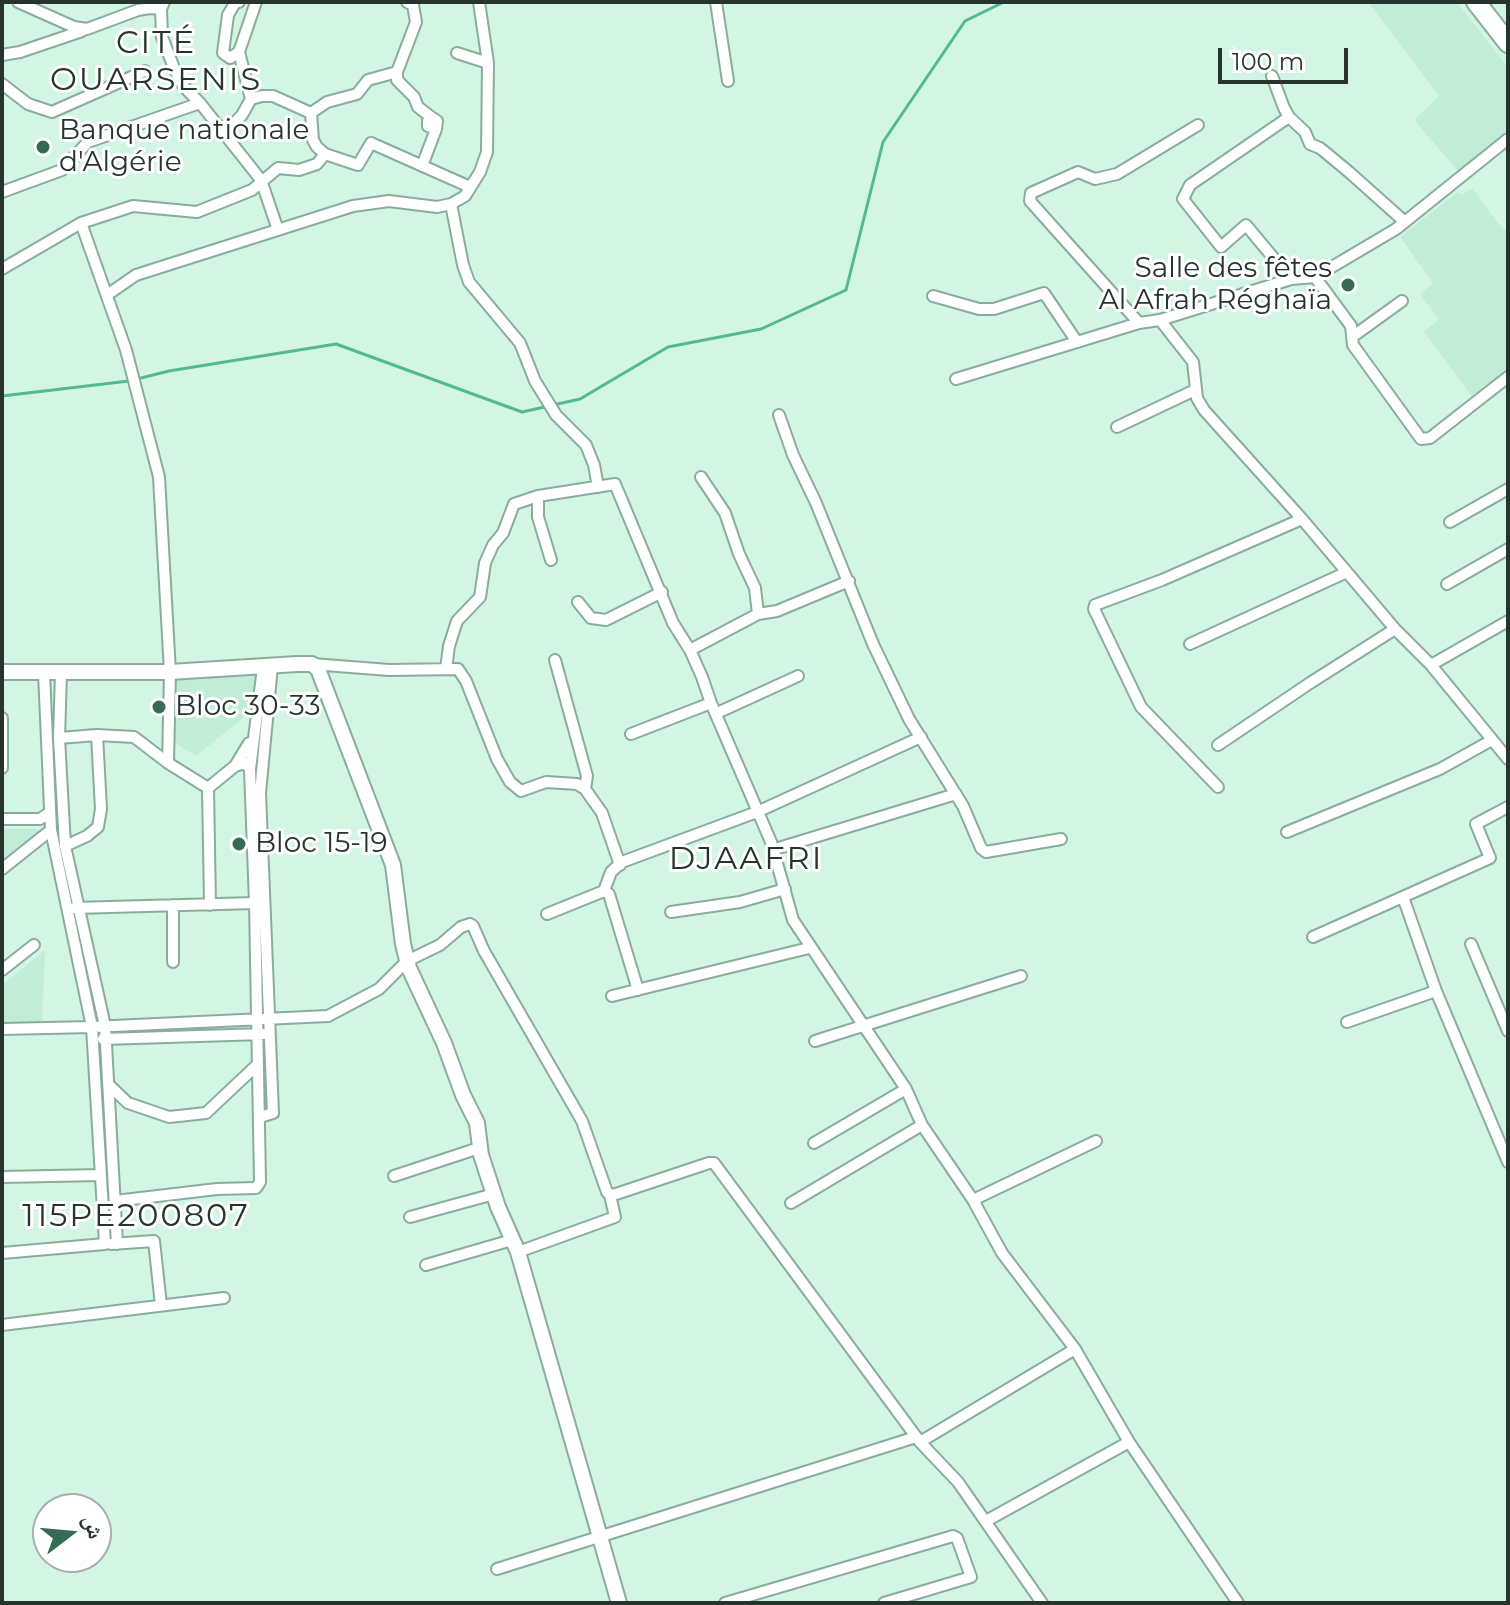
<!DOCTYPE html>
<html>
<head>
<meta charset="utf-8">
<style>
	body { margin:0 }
	#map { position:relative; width:1510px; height:1605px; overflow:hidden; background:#d2f6e3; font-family:Montserrat,"Noto Naskh Arabic",sans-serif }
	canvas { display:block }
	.frame { position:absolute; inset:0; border:4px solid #26342d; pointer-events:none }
	.north { position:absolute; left:32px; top:1493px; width:80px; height:80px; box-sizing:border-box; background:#fff; border:2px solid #a8aeab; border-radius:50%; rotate:74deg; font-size:22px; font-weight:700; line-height:32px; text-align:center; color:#26342d }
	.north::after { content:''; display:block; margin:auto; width:28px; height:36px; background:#346b52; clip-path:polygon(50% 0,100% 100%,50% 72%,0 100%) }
	.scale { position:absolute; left:1218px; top:48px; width:130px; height:36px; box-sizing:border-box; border:4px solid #26342d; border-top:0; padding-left:10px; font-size:24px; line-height:28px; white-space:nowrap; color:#26342d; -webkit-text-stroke:6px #fff; paint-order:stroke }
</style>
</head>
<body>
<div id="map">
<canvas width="1510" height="1605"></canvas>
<div class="frame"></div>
<div class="north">ش</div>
<div class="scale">100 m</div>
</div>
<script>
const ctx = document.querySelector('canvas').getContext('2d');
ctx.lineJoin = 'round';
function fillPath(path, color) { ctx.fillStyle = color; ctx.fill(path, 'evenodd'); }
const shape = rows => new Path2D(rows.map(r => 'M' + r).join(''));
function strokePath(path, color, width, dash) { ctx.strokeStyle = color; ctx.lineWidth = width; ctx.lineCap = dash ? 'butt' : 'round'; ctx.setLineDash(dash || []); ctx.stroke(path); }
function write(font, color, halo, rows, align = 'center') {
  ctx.font = font + ' Montserrat,sans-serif'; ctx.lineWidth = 6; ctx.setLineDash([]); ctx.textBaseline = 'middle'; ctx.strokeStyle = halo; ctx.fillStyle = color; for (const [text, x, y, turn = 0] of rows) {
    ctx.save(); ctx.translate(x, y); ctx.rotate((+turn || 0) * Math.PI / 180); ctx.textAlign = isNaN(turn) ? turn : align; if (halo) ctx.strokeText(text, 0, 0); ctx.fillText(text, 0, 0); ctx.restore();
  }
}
const built = shape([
	[1368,2,1457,2,1508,67,1508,130,1459,172,1414,120,1439,96],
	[1473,188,1496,221,1508,233,1508,374,1473,398,1424,332,1439,319,1420,294,1433,283,1400,237,1458,192,1461,195],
	[258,672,252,711,196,756,175,743,173,679],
	[2,829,38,829,41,834,2,866],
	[45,950,42,1023,2,1024,2,985]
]);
const stream = shape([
	[137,379,169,371,336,344,522,412,580,399,668,347,761,329,846,290,883,142,965,21,1004,2],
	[2,396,129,381]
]);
const street = shape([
	[18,2,74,27,87,29,138,10,150,8,161,9],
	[164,2,161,9,162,37,174,68,184,87,200,103,261,180,278,230],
	[239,2,235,3,228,15,223,53,230,58,239,52,256,2],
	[407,2,413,5,416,22,397,72,397,80,414,97,418,107,431,117,437,121,436,129,428,126,428,121,431,117],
	[716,2,728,81],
	[239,52,251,99],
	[457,53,488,63],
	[2,55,20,52,82,31],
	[397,72,368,80,357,94,327,102,311,113,313,140,317,147,325,154,358,165,371,143,470,187],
	[1272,76,1284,108,1289,117,1305,132,1310,144,1320,148,1349,172,1405,222],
	[2,84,28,104,52,112,145,71],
	[1289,117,1190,185,1183,199,1221,247,1246,225,1291,279],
	[225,133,242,115,251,99,262,96,273,96,311,113],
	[422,166,436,129],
	[2,192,62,170,88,142,200,103],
	[451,204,463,265,469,282,520,343,535,381,556,415,586,445,594,465,598,487],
	[81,223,126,350,159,477,170,672,168,763],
	[2,269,81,223,133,206,197,212,252,190,278,168,299,170,317,164,325,154],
	[1315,277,1351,326,1353,345,1421,439,1430,438,1508,377],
	[107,295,136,275,353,206,389,201,437,207,451,204,465,196,480,172,487,152,488,63,479,2],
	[933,296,979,309,994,309,1044,293,1077,342],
	[1160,320,1193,362,1197,398,1204,410,1302,519,1395,629,1431,665,1508,759],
	[1139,323,1030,201,1031,193,1078,172,1095,179,1117,174,1198,125],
	[1352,337,1402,301],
	[956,379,1139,323,1160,320,1291,279,1315,277,1396,229,1508,139],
	[779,415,793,455,816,503,873,644,909,719,963,806,981,848,986,852,1061,839],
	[1117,427,1195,390],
	[701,477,725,513,739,554,755,588,758,614],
	[538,496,538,517,551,560],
	[1450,522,1508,489],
	[1447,584,1508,549],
	[578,602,591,618,606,620,662,592],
	[1190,644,1347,572],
	[690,650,758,614,777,611,849,581],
	[555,660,587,776,585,789],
	[312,664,389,670,458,669,466,681,497,759,510,782,521,791,546,782,577,784,585,789,602,813,620,865],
	[1431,665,1508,621],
	[446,669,449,646,457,621,480,597,485,563,493,545,503,533,514,504,538,496,615,484,673,623,690,650,702,677,711,703,771,842,793,920,906,1089,922,1125,973,1200,1002,1253,1075,1349,1129,1442,1238,1603],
	[44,673,51,830,92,1027,328,1016,379,989,407,961,440,945,461,927,470,924,473,926,484,951,582,1121,607,1192,610,1195,616,1194,709,1163,714,1163,920,1442,958,1482,1042,1603],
	[61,673,59,738,65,846,105,1026,117,1244],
	[717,713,798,676],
	[2,718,2,768],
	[631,734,711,703],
	[59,738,97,735],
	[249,743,235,766,245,763,250,769],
	[1218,745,1310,683,1395,629],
	[1218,787,1141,707,1094,609,1095,605,1162,580,1302,519],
	[208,788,235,766],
	[2,819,40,819,49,813],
	[1287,832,1440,769,1492,740],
	[65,846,87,836,98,827,101,809,97,735,134,737,168,763,208,788,210,905],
	[772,850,956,794],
	[2,869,51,830],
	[1403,897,1436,991,1508,1162],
	[173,905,173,962],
	[74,908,255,903],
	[671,912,740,902,785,889],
	[547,914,604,891],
	[1313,937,1490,858,1476,824,1508,807],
	[1471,944,1508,1031],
	[2,970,34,945],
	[638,990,609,894,604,891,611,872,622,862,757,812,921,737],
	[612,996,809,948],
	[1347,1022,1436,991],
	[2,1029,92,1027,105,1244,2,1253],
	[103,1039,263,1034],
	[815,1041,1021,976],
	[108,1084,128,1103,169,1117,206,1113,258,1064],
	[260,1117,273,1113,260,793,272,666],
	[814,1143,906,1089],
	[394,1176,479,1148],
	[2,1177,100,1175],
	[973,1200,1096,1141],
	[115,1201,217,1189,256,1188,260,1182,255,903,250,769,263,668],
	[791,1203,922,1125],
	[410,1217,494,1194],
	[111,1244,154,1241,161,1305],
	[518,1252,615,1217,610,1195],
	[426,1265,512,1240],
	[2,1325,224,1298],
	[920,1442,1075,1349],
	[986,1521,1129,1442],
	[497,1569,916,1437],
	[725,1603,953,1536,957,1538,971,1577,884,1603]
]);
const secondary = shape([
	[2,672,170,672,297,664,312,664,318,669,393,865,403,944,409,968,444,1043,463,1095,477,1123,481,1155,498,1207,518,1252,619,1603]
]);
const highway = shape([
	[1476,2,1508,43]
]);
const markers = [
	[43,147,8,"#346b52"],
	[1348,285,8,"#346b52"],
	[159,707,8,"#346b52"],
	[239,844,8,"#346b52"]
];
const poiNames = [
	["Banque nationale",59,131],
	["d'Algérie",59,163],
	["Salle des fêtes",1332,269,"right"],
	["Al Afrah Réghaïa",1332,301,"right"],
	["Bloc 30-33",175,707],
	["Bloc 15-19",255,844]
];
const quarterNames = [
	["CITÉ",156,44],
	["OUARSENIS",156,81],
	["DJAAFRI",746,860],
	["115PE200807",136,1217]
];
fillPath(built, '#c1edd6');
strokePath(stream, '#52ba8e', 3);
strokePath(street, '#8aad9b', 14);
strokePath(secondary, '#8aad9b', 18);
strokePath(highway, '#8aad9b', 22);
strokePath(street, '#fff', 10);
strokePath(secondary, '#fff', 14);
strokePath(highway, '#fff', 18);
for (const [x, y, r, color] of markers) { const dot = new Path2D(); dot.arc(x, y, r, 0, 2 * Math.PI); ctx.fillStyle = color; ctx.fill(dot); strokePath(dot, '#fff', 3); }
write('28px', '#26342d', '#fff', poiNames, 'left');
ctx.letterSpacing = '2px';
write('32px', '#26342d', '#fff', quarterNames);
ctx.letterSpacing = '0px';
</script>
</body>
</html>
